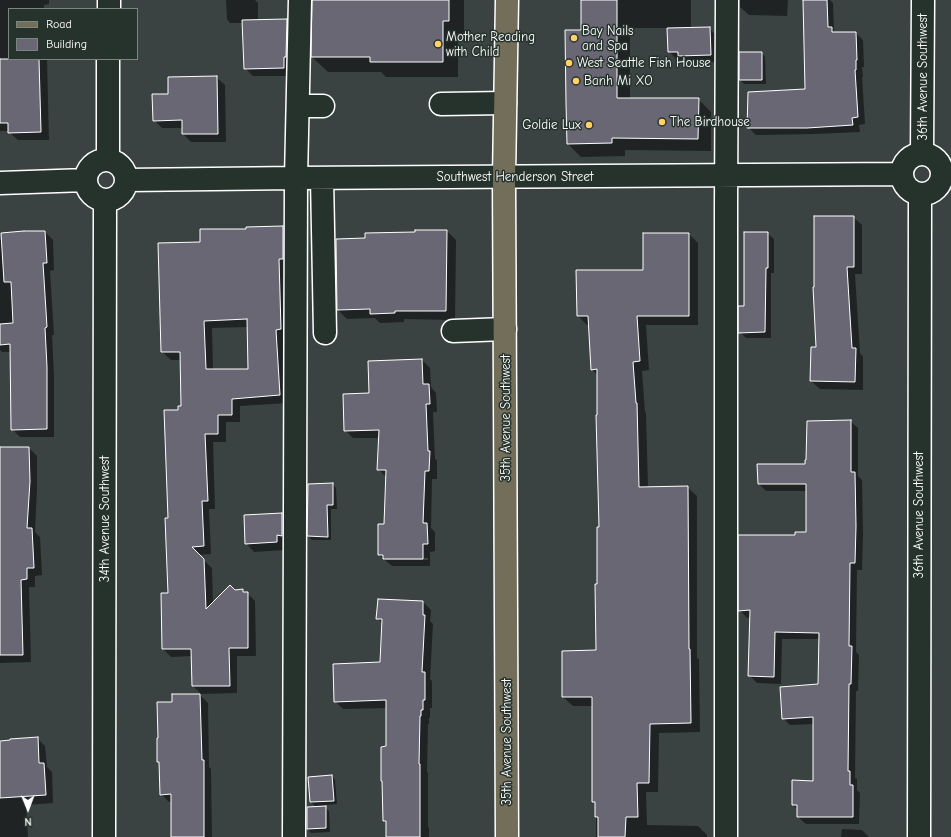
<!DOCTYPE html>
<html>
<head>
<meta charset="utf-8">
<style>
	body { margin:0 }
	#map { position:relative; width:951px; height:837px; overflow:hidden; background:#3a4342; font-family:"Comic Neue",sans-serif }
	canvas { display:block }
	.legend { position:absolute; left:8px; top:8px; width:130px; height:52px; box-sizing:border-box; background:#26332d; border:1px solid #7d8581; margin:0; padding:5px 7px; list-style:none; font-size:12px; color:#fff }
	.legend li { display:flex; align-items:center; gap:8px; height:20px }
	.legend b { width:20px; border:1px solid #7d8581 }
	.north { position:absolute; left:8px; top:789px; width:40px; height:40px; -webkit-text-stroke:3px #26332d; paint-order:stroke; rotate:179deg; font-size:11px; font-weight:700; line-height:16px; text-align:center; color:#fff }
	.north::after { content:''; display:block; margin:auto; width:14px; height:18px; background:#fff; clip-path:polygon(50% 0,100% 100%,50% 72%,0 100%) }
</style>
</head>
<body>
<div id="map">
<canvas width="951" height="837"></canvas>
<ul class="legend">
<li><b style="height:5px;background:#726e59"></b>Road</li>
<li><b style="height:11px;background:#696773"></b>Building</li>
</ul>
<div class="north">N</div>
</div>
<script>
const ctx = document.querySelector('canvas').getContext('2d');
ctx.lineJoin = 'round';
function fillPath(path, color) { ctx.fillStyle = color; ctx.fill(path, 'evenodd'); }
const shape = rows => new Path2D(rows.map(r => 'M' + r).join(''));
function strokePath(path, color, width, dash) { ctx.strokeStyle = color; ctx.lineWidth = width; ctx.lineCap = dash ? 'butt' : 'round'; ctx.setLineDash(dash || []); ctx.stroke(path); }
function write(font, color, halo, rows, align = 'center') {
  ctx.font = font + ' "Comic Neue",sans-serif'; ctx.lineWidth = 3; ctx.setLineDash([]); ctx.textBaseline = 'middle'; ctx.strokeStyle = halo; ctx.fillStyle = color; for (const [text, x, y, turn = 0] of rows) {
    ctx.save(); ctx.translate(x, y); ctx.rotate((+turn || 0) * Math.PI / 180); ctx.textAlign = isNaN(turn) ? turn : align; if (halo) ctx.strokeText(text, 0, 0); ctx.fillText(text, 0, 0); ctx.restore();
  }
}
const shadow = shape([
	[0,0,49,0,49,4,44,5,44,9,9,9,9,59,47,59,49,140,18,140,9,132,9,131,0,131],
	[226,0,255,0,258,3,258,20,287,20,295,28,292,76,253,76,245,68,243,23,230,23,227,19],
	[314,0,464,0,464,36,458,36,458,77,386,77,381,72,328,72,312,57],
	[582,0,691,0,691,29,709,28,717,36,718,62,687,63,683,59,677,60,669,51,668,28,630,28,630,99,698,99,711,112,711,151,625,150,625,156,581,157,568,144,582,31],
	[740,0,788,0,787,16,749,15,740,7],
	[804,0,830,0,833,3,834,31,837,33,856,33,863,40,864,67,862,67,863,77,862,77,865,124,859,125,860,132,815,134,756,135,748,127,806,90],
	[762,53,765,57,766,84,744,84,740,80],
	[216,77,225,85,226,142,191,142,183,134,183,128,162,128,154,120,170,95],
	[853,217,862,225,862,274,855,274,860,353,863,357,863,390,820,389,811,381],
	[283,228,291,236,289,337,283,337,288,403,240,406,240,422,226,422,226,442,213,442,215,509,209,509,211,554,198,555,212,568,213,604,235,591,243,590,246,593,247,593,255,601,256,656,237,656,237,693,201,694,193,686,193,656,171,657,163,649,169,594,169,519,179,411,182,407,181,360,171,360,162,352,201,243,247,230],
	[248,327,249,370,213,370,212,328],
	[447,231,456,240,455,320,404,319,404,322,380,323,375,318,347,319,338,310,337,240],
	[45,232,53,240,54,270,50,271,54,335,52,335,54,376,54,437,20,437,12,429,11,352,2,352,0,350,0,240],
	[767,233,774,239,774,273,771,273,771,338,746,338,740,332,745,307],
	[689,234,698,243,698,325,646,325,649,370,642,371,645,412,646,413,648,488,687,487,697,496,697,658,699,659,700,732,659,733,658,792,646,792,647,825,698,826,707,835,707,837,596,837,596,804,593,801,593,706,573,706,563,697,597,651,600,528,598,376,592,369,589,325,587,325,578,316,644,271],
	[422,360,430,368,431,387,436,393,437,412,433,412,435,459,437,460,437,479,432,479,431,528,435,532,435,551,430,552,430,566,392,566,379,555,385,525,386,477,378,469,380,438,353,438,345,430,370,394],
	[386,558,428,558,428,560,386,560],
	[850,421,858,428,858,476,862,480,863,534,862,570,857,570,856,652,859,655,858,691,856,691,855,778,857,779,857,790,860,793,859,824,806,824,798,817,798,810,793,805,814,782,814,724,790,725,783,718,819,685,820,639,782,639,781,684,757,683,749,675,751,617,747,618,740,610,796,536,807,533,807,491,766,491,759,484,758,465,806,465],
	[0,448,29,448,37,456,37,489,35,532,40,537,42,575,35,576,35,587,29,587,31,662,0,663],
	[333,484,336,488,337,509,331,509,331,540,312,540,308,536],
	[282,514,290,522,285,550,254,552,246,543,245,516],
	[423,602,431,610,430,621,433,624,430,679,432,681,432,708,430,708,430,718,429,718,429,724,428,724,427,772,428,773,428,827,429,828,429,837,387,837,387,824,384,821,383,782,382,781,387,747,387,708,343,709,335,701,380,663,383,624,377,618],
	[173,695,200,695,208,703,209,767,211,769,212,837,172,837,172,802,169,802,161,794,173,703],
	[37,738,45,746,47,767,52,772,53,803,26,805,28,837,0,837,0,740],
	[332,776,335,780,337,804,315,806,311,802],
	[325,807,329,811,330,832,311,833,308,829],
	[842,829,862,830,869,837,841,837]
]);
const building = shape([
	[312,0,449,0,449,21,443,21,443,62,370,62,370,57,311,57,312,0],
	[581,0,617,0,617,98,699,98,698,139,612,138,612,143,567,144,566,103,565,30,581,30,581,0],
	[803,0,827,0,828,27,832,27,832,32,856,32,857,60,856,60,856,70,855,70,858,117,852,118,853,125,807,128,747,128,748,92,805,89,803,0],
	[287,19,286,57,284,57,284,68,244,69,242,20,287,19],
	[710,27,711,55,678,56,678,52,668,52,667,28,710,27],
	[739,52,762,52,762,80,739,80,739,52],
	[0,59,39,59,41,132,8,133,8,123,0,123,0,59],
	[217,76,218,134,182,134,182,120,153,121,152,94,168,94,168,77,217,76],
	[814,216,854,216,854,267,847,267,852,348,856,348,855,382,810,381,811,347,816,347,813,287,814,287,814,216],
	[283,226,283,259,279,259,281,329,276,330,280,395,232,399,232,415,218,415,218,434,205,434,208,501,202,501,204,546,192,547,204,559,206,609,230,585,235,590,243,589,243,592,248,592,248,648,229,648,230,686,192,686,191,649,162,649,161,593,168,593,165,518,168,518,164,410,178,410,178,406,181,406,180,352,161,352,158,243,200,242,200,229,246,229,246,227,283,226],
	[247,319,248,369,206,369,204,321,247,319],
	[415,230,447,230,446,311,395,311,395,313,370,314,370,309,337,310,336,239,365,238,365,233,415,232,415,230],
	[24,231,45,231,47,263,43,263,47,327,45,328,47,367,47,429,11,430,10,344,0,345,0,324,13,323,11,282,4,282,1,233,24,231],
	[744,232,768,232,768,268,766,268,765,332,738,333,738,306,744,306,744,232],
	[643,233,689,233,689,316,637,316,640,361,633,362,636,403,637,403,639,487,688,486,689,649,690,649,691,723,650,724,649,783,637,783,638,817,626,817,625,837,598,837,598,817,595,817,595,802,592,802,592,697,562,697,562,651,596,650,595,584,597,584,597,527,599,527,596,415,597,415,597,369,591,370,588,316,577,316,576,270,643,270,643,233],
	[422,359,423,384,429,384,430,404,426,404,428,451,430,451,429,471,425,471,423,523,427,523,428,544,423,544,423,559,383,559,383,555,378,555,378,524,384,524,386,470,377,470,379,430,344,431,343,394,369,393,368,361,422,359],
	[851,420,851,472,855,472,856,526,855,563,850,563,849,646,852,646,851,684,849,684,848,771,850,771,850,785,853,785,853,817,797,817,797,805,792,805,792,780,813,781,813,717,782,719,780,687,818,684,819,633,775,632,774,677,748,676,750,610,738,611,738,535,795,535,795,532,806,532,806,484,758,484,757,464,805,464,805,460,806,460,807,421,851,420],
	[0,447,29,447,30,481,27,528,32,528,34,568,27,568,27,579,21,580,23,655,0,655,0,447],
	[333,483,333,505,327,505,328,537,307,536,308,484,333,483],
	[282,513,282,536,277,535,277,542,245,544,244,515,282,513],
	[378,599,423,601,423,615,425,615,422,672,425,672,425,700,423,700,423,710,421,710,421,716,420,716,419,764,420,764,420,837,386,837,386,821,383,821,382,781,381,781,381,747,386,746,386,700,334,702,333,664,380,662,382,619,376,619,378,599],
	[172,694,200,694,202,760,204,760,204,837,171,837,171,794,160,795,159,762,157,762,157,738,158,738,157,702,172,702,172,694],
	[38,737,39,763,44,763,46,795,0,798,0,741,10,740,10,739,38,737],
	[332,775,334,801,310,802,308,777,332,775],
	[326,806,326,828,307,829,307,807,326,806]
]);
const minor = shape([
	[109,9,109,0],
	[441,104,505,103],
	[298,106,323,106],
	'902 174a20 20 0 1 1 40 0a20 20 0 1 1-40 0Z',
	[922,154,923,0],
	'86 180a20 20 0 1 1 40 0a20 20 0 1 1-40 0Z',
	[108,160,108,59],
	[322,178,325,333],
	[127,180,296,178,902,174],
	[0,183,86,180],
	[453,331,505,329],
	[104,837,105,201],
	[294,837,296,178,300,0],
	[726,837,726,207,727,0],
	[919,837,920,194]
]);
const major = shape([
	[507,0,504,177,507,837]
]);
const markers = [
	[574,38,4,"#ffd166"],
	[438,44,4,"#ffd166"],
	[569,63,4,"#ffd166"],
	[576,81,4,"#ffd166"],
	[662,122,4,"#ffd166"],
	[589,125,4,"#ffd166"]
];
const poiNames = [
	["Bay Nails",582,31],
	["and Spa",582,46],
	["Mother Reading",446,37],
	["with Child",446,52],
	["West Seattle Fish House",577,63],
	["Banh Mi XO",584,81],
	["The Birdhouse",670,122],
	["Goldie Lux",581,125,"right"]
];
const streetNames = [
	["36th Avenue Southwest",923,77,-90],
	["Southwest Henderson Street",515,177],
	["35th Avenue Southwest",506,418,-90],
	["36th Avenue Southwest",919,515,-90],
	["34th Avenue Southwest",105,519,-90],
	["35th Avenue Southwest",507,742,-90]
];
fillPath(shadow, '#0007');
fillPath(building, '#696773');
strokePath(building, '#fff', 1);
strokePath(minor, '#fff', 25);
strokePath(major, '#fff', 25);
strokePath(minor, '#26332d', 22);
strokePath(major, '#726e59', 22);
for (const [x, y, r, color] of markers) { const dot = new Path2D(); dot.arc(x, y, r, 0, 2 * Math.PI); ctx.fillStyle = color; ctx.fill(dot); strokePath(dot, '#26332d', 1.5); }
write('13px', '#fff', '#26332d', poiNames, 'left');
write('13px', '#fff', '#26332d', streetNames);
</script>
</body>
</html>
